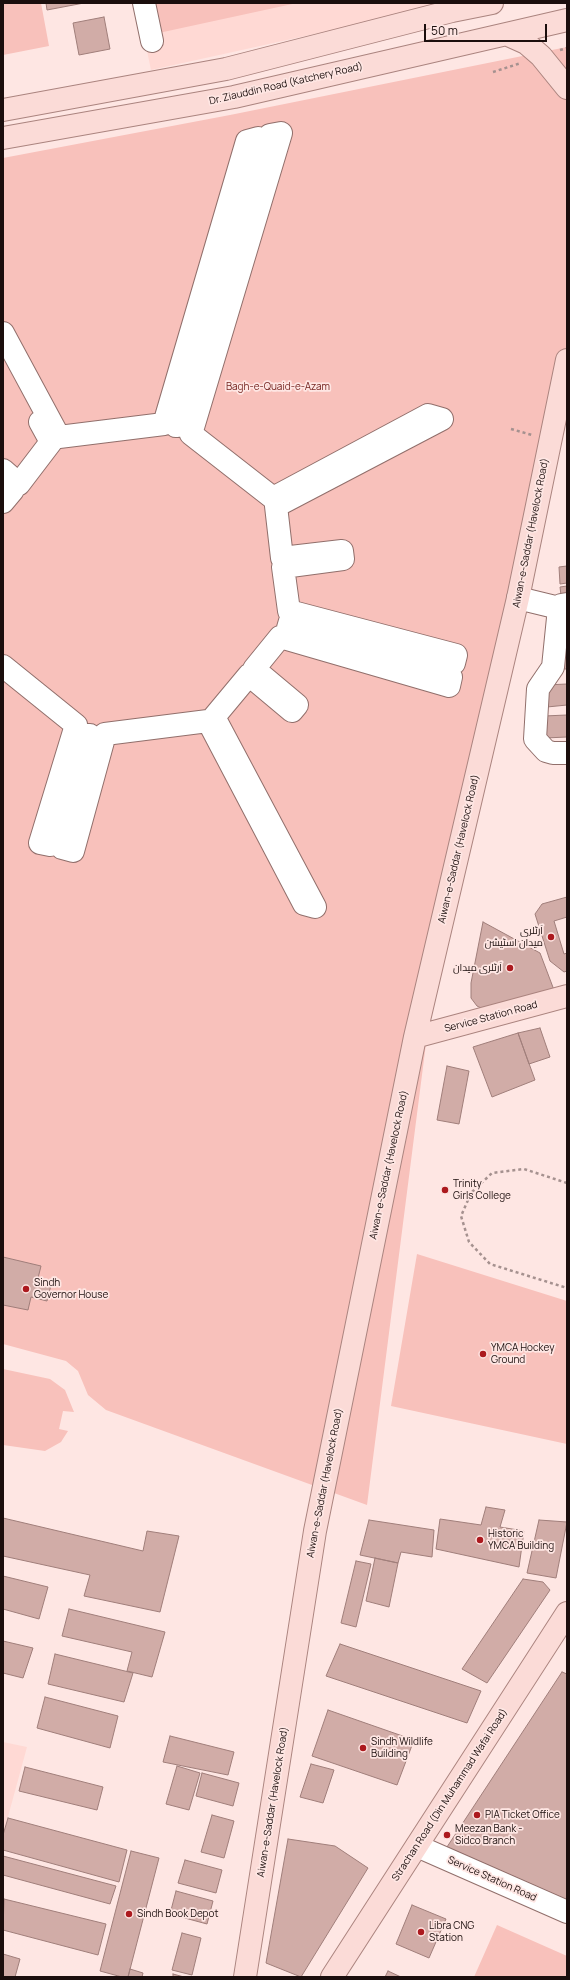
<!DOCTYPE html>
<html>
<head>
<meta charset="utf-8">
<style>
	body { margin:0 }
	#map { position:relative; width:570px; height:1980px; overflow:hidden; background:#fee6e3; font-family:Manrope,sans-serif }
	canvas { display:block }
	.frame { position:absolute; inset:0; border:4px solid #1b0e0d; pointer-events:none }
	.scale { position:absolute; left:424px; top:24px; width:123px; height:18px; box-sizing:border-box; border:2px solid #1b0e0d; border-top:0; padding-left:5px; font-size:12px; line-height:14px; white-space:nowrap; color:#1b0e0d; -webkit-text-stroke:3px #fee6e3; paint-order:stroke }
</style>
</head>
<body>
<div id="map">
<canvas width="570" height="1980"></canvas>
<div class="frame"></div>
<div class="scale">50 m</div>
</div>
<script>
const ctx = document.querySelector('canvas').getContext('2d');
ctx.lineJoin = 'round';
function fillPath(path, color) { ctx.fillStyle = color; ctx.fill(path, 'evenodd'); }
const shape = rows => new Path2D(rows.map(r => 'M' + r).join(''));
function strokePath(path, color, width, dash) { ctx.strokeStyle = color; ctx.lineWidth = width; ctx.lineCap = dash ? 'butt' : 'round'; ctx.setLineDash(dash || []); ctx.stroke(path); }
function write(font, color, halo, rows, align = 'center') {
  ctx.font = font + ' Manrope,Cairo,sans-serif'; ctx.lineWidth = 3.5; ctx.setLineDash([]); ctx.textBaseline = 'middle'; ctx.strokeStyle = halo; ctx.fillStyle = color; for (const [text, x, y, turn = 0] of rows) {
    ctx.save(); ctx.translate(x, y); ctx.rotate((+turn || 0) * Math.PI / 180); ctx.textAlign = isNaN(turn) ? turn : align; if (halo) ctx.strokeText(text, 0, 0); ctx.fillText(text, 0, 0); ctx.restore();
  }
}
const built = shape([
	[137,3,455,3,151,70],
	[3,1742,27,1747,3,1835]
]);
const green = shape([
	[3,3,41,3,49,46,3,55],
	[148,3,297,3,154,34],
	[567,47,567,358,440,934,367,1505,106,1410,88,1395,78,1371,66,1361,3,1344,3,158,230,115],
	[417,1254,567,1301,567,1444,391,1406],
	[3,1369,50,1379,65,1390,74,1412,63,1411,59,1429,68,1431,61,1442,45,1451,3,1445],
	[497,1925,567,1956,567,1977,474,1977]
]);
const building = shape([
	[46,3,84,3,47,10,46,3],
	[104,17,110,49,79,55,73,23,104,17],
	[567,566,567,583,560,584,559,567,567,566],
	[567,586,567,603,562,604,560,587,567,586],
	[567,652,567,669,563,669,562,653,567,652],
	[567,684,567,705,547,707,546,685,567,684],
	[567,715,567,737,545,738,544,716,567,715],
	[567,897,567,917,554,921,564,954,567,953,567,971,564,972,550,961,535,914,542,904,567,897],
	[483,922,540,953,554,990,481,1008,477,1006,471,998,471,983,483,922],
	[540,1028,550,1057,529,1064,518,1033,540,1028],
	[518,1033,535,1080,492,1097,473,1047,518,1033],
	[447,1066,469,1071,459,1124,437,1120,447,1066],
	[3,1257,41,1266,38,1278,52,1281,47,1301,31,1297,28,1310,3,1305,3,1257],
	[486,1507,505,1510,500,1527,524,1531,519,1567,436,1549,440,1519,481,1525,486,1507],
	[3,1518,143,1551,147,1531,179,1536,160,1612,84,1596,90,1575,3,1556,3,1518],
	[369,1520,434,1530,432,1557,401,1552,398,1563,360,1555,369,1520],
	[539,1520,567,1522,556,1578,527,1573,539,1520],
	[375,1558,398,1563,389,1607,366,1601,375,1558],
	[356,1561,371,1564,356,1627,341,1623,356,1561],
	[3,1576,48,1587,39,1619,3,1609,3,1576],
	[523,1579,543,1582,550,1590,487,1683,462,1669,523,1579],
	[69,1609,165,1632,152,1677,127,1671,132,1652,62,1636,69,1609],
	[3,1641,33,1648,23,1678,3,1673,3,1641],
	[340,1644,481,1691,467,1723,326,1676,340,1644],
	[55,1654,133,1673,124,1702,48,1684,55,1654],
	[562,1672,567,1674,567,1900,447,1847,562,1672],
	[45,1697,118,1716,110,1748,37,1728,45,1697],
	[328,1710,414,1740,397,1785,312,1756,328,1710],
	[170,1736,234,1752,228,1775,163,1762,170,1736],
	[311,1764,334,1770,323,1803,300,1797,311,1764],
	[177,1766,200,1773,189,1810,166,1804,177,1766],
	[25,1767,103,1787,97,1810,19,1791,25,1767],
	[202,1773,239,1783,233,1806,196,1796,202,1773],
	[212,1815,234,1821,224,1858,201,1852,212,1815],
	[8,1818,127,1850,119,1882,3,1850,3,1835,8,1818],
	[288,1839,335,1846,368,1868,301,1977,266,1963,288,1839],
	[131,1851,159,1858,128,1977,122,1977,100,1971,131,1851],
	[3,1856,116,1886,110,1904,3,1875,3,1856],
	[185,1860,222,1870,216,1893,178,1883,185,1860],
	[176,1891,213,1901,207,1924,170,1914,176,1891],
	[4,1899,106,1924,98,1955,3,1930,4,1899],
	[412,1905,446,1919,429,1958,396,1944,412,1905],
	[182,1933,201,1938,192,1975,172,1970,182,1933],
	[3,1954,20,1959,15,1977,3,1977,3,1954],
	[130,1969,143,1973,142,1977,128,1977,130,1969],
	[388,1971,401,1977,385,1977,388,1971],
	[173,1974,184,1977,173,1977,173,1974]
]);
const path = shape([
	[560,50,567,48],
	[493,72,521,63],
	[511,429,532,435],
	[567,1183,524,1169,492,1173,471,1193,461,1216,469,1242,490,1264,567,1288]
]);
const minor = shape([
	[144,3,152,41],
	[3,333,59,437,164,424,247,141,258,138,172,419,176,426,184,425,188,421,270,135,281,133,191,434,273,498,428,415,442,419,276,506,282,558,342,551,343,559,283,567,289,611,456,655,454,663,290,621,288,628,293,634,451,677,449,686,280,637,254,669,297,705,292,711,249,675,214,717,315,907,304,904,208,721,105,734,73,851,62,848,94,742,94,738,90,735,85,735,81,737,50,845,40,843,76,725,3,666],
	[3,470,19,484,51,442,40,422],
	[3,481,13,490,3,502],
	[518,598,559,608],
	[567,604,561,605,559,608,553,667,538,689,535,739,546,751,553,753,567,753],
	[417,1846,567,1912]
]);
const major = shape([
	[506,34,526,43,541,56,567,88],
	[3,110,226,69,452,11,492,3],
	[3,138,234,97,567,20],
	[415,1037,567,996],
	[245,1977,315,1531,415,1037,518,598,567,360],
	[332,1977,567,1613]
]);
const markers = [
	[551,937,4,"#ac191e"],
	[510,968,4,"#ac191e"],
	[445,1190,4,"#ac191e"],
	[26,1289,4,"#ac191e"],
	[483,1354,4,"#ac191e"],
	[480,1540,4,"#ac191e"],
	[363,1748,4,"#ac191e"],
	[477,1815,4,"#ac191e"],
	[447,1835,4,"#ac191e"],
	[129,1914,4,"#ac191e"],
	[421,1932,4,"#ac191e"]
];
const streetNames = [
	["Dr. Ziauddin Road (Katchery Road)",286,84,-13],
	["Aiwan-e-Saddar (Havelock Road)",531,533,-79],
	["Aiwan-e-Saddar (Havelock Road)",459,849,-77],
	["Service Station Road",491,1017,-15],
	["Aiwan-e-Saddar (Havelock Road)",389,1165,-78],
	["Aiwan-e-Saddar (Havelock Road)",325,1483,-79],
	["Strachan Road (Din Muhammad Wafai Road)",450,1795,-57],
	["Aiwan-e-Saddar (Havelock Road)",273,1802,-81],
	["Service Station Road",492,1879,24]
];
const parkNames = [
	["Bagh-e-Quaid-e-Azam",278,387]
];
const poiNames = [
	["آرٹلری",543,931,"right"],
	["میدان اسٹیشن",543,943,"right"],
	["آرٹلری میدان",502,968,"right"],
	["Trinity",453,1184],
	["Girls College",453,1196],
	["Sindh",34,1283],
	["Governor House",34,1295],
	["YMCA Hockey",491,1348],
	["Ground",491,1360],
	["Historic",488,1534],
	["YMCA Building",488,1546],
	["Sindh Wildlife",371,1742],
	["Building",371,1754],
	["PIA Ticket Office",485,1815],
	["Meezan Bank -",455,1829],
	["Sidco Branch",455,1841],
	["Sindh Book Depot",137,1914],
	["Libra CNG",429,1926],
	["Station",429,1938]
];
fillPath(built, '#ffd9d4');
fillPath(green, '#f8c1bb');
fillPath(building, '#d1aca7');
strokePath(building, '#a07e7a', 1);
strokePath(minor, '#916f6b', 24);
strokePath(major, '#ab847f', 24);
strokePath(path, '#a5918f', 2.5, [3, 3]);
strokePath(minor, '#fff', 22);
strokePath(major, '#fbdbd7', 22);
for (const [x, y, r, color] of markers) { const dot = new Path2D(); dot.arc(x, y, r, 0, 2 * Math.PI); ctx.fillStyle = color; ctx.fill(dot); strokePath(dot, '#fee6e3', 1.5); }
write('10px', '#1b0e0d', '#fee6e3', streetNames);
write('10px', '#752521', '#fee6e3', parkNames);
write('10px', '#1b0e0d', '#fee6e3', poiNames, 'left');
</script>
</body>
</html>
